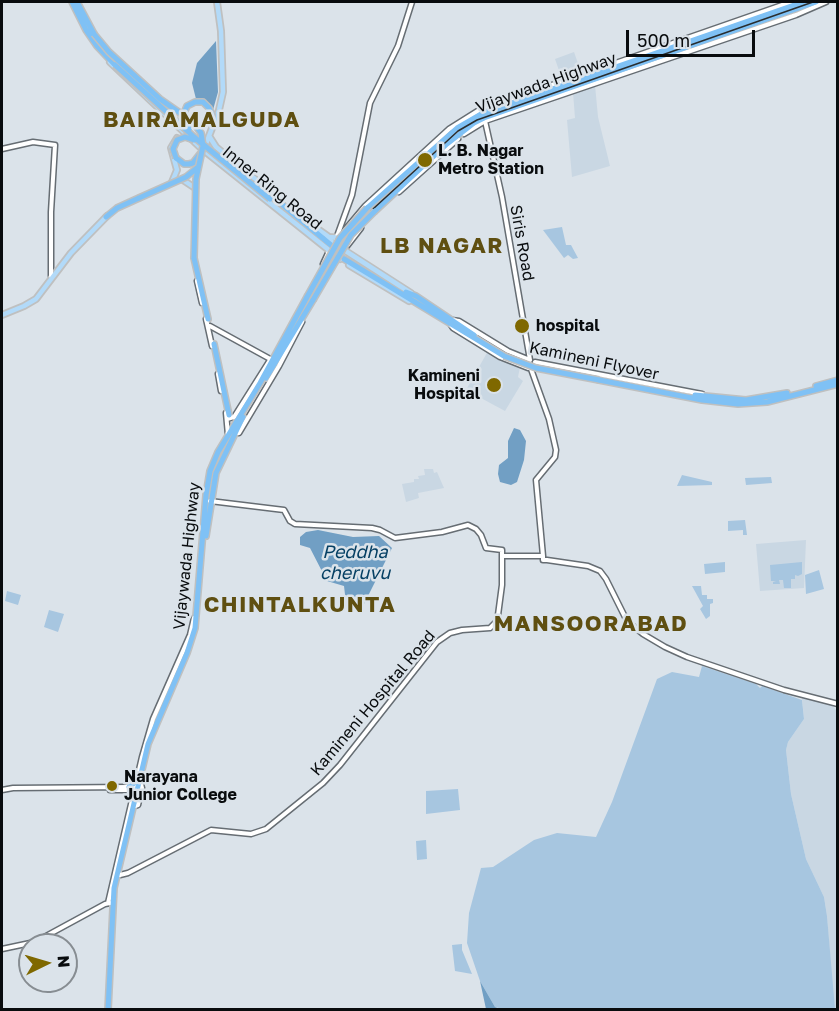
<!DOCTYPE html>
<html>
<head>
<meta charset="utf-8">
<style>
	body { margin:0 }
	#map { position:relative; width:839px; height:1011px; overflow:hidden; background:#dbe3ea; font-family:"Golos Text",sans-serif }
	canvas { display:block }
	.frame { position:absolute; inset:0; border:3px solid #090c0e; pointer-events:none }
	.north { position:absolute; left:18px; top:933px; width:60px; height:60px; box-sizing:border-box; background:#dbe3ea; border:2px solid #878d92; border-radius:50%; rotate:85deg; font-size:16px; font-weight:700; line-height:24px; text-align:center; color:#090c0e }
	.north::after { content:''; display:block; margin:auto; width:21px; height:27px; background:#7f6800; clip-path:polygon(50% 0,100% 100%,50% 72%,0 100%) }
	.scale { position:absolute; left:626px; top:30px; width:129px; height:27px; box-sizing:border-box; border:3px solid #090c0e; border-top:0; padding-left:8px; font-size:18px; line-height:21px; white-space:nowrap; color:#090c0e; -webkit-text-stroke:4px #dbe3ea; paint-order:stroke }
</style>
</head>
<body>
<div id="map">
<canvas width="839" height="1011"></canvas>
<div class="frame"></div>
<div class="north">N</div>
<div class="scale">500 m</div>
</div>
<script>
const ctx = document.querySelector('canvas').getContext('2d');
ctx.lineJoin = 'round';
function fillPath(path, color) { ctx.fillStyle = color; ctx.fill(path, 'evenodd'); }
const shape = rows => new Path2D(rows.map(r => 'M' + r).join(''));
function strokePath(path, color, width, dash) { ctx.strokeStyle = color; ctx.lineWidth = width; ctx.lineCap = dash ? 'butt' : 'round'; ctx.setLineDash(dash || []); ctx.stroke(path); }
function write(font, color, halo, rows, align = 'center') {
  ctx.font = font + ' "Golos Text",sans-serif'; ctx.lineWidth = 5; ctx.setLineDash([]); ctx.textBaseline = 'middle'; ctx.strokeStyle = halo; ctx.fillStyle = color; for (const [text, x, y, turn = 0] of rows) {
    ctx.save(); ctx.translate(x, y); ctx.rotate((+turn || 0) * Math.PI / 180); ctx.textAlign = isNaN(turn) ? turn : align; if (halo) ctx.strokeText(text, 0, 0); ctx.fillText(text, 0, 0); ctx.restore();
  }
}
const built = shape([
	[574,52,581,72,562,79,555,59],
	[595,85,598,117,610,166,572,177,567,120,575,118,573,92],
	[488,351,520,367,518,377,523,381,505,411,466,390],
	[424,469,433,469,434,473,437,472,444,488,418,493,419,498,406,502,402,484,414,482,414,479,419,479,418,476,425,475],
	[806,540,804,588,760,591,756,544],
	[802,698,832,705,838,712,837,1009,835,1009,833,995,827,916,824,897,806,859,791,794,786,750,788,742,804,719]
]);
const green = shape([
	[562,227,566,245,571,245,578,258,573,259,568,255,564,258,543,230],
	[682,475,712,482,712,485,677,486],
	[771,477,772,483,746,485,745,478],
	[745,520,747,535,743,535,743,530,728,531,728,521],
	[725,562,725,572,705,574,704,564],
	[802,562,802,574,798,576,795,575,795,579,791,579,791,588,784,588,783,580,779,580,780,584,773,584,773,582,776,581,771,581,770,565],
	[819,570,824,589,806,594,805,575],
	[692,586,701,586,702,595,707,595,707,599,713,599,713,603,710,604,710,616,706,619,700,609,703,606],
	[7,591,21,595,18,605,5,601],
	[49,610,64,614,58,632,44,627],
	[702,666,756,684,760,688,762,686,802,700,804,719,788,742,786,750,791,794,806,859,824,897,827,916,835,1009,506,1010,495,1007,480,981,467,943,469,913,481,868,493,867,534,840,557,833,596,837,612,802,657,679,672,672,699,677],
	[458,789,460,810,426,814,426,791],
	[426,840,427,859,417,860,416,841],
	[462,944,462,950,472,974,455,971,452,945]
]);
const water = shape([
	[216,41,218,92,213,110,196,99,192,83,197,63],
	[514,428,520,430,526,441,524,460,517,482,511,485,500,482,498,474,499,465,508,458,508,441],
	[318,530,353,537,379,536,392,548,362,608,346,603,344,586,327,581,310,548,300,545,300,537,306,532],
	[480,981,495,1007,500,1009,505,1008,506,1009,486,1009]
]);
const secondary = shape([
	[485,121,502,197,530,360],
	[464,134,485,121,796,15,826,2],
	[2,149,33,142,55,145,51,212,51,276],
	[399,192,458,139],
	[344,231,365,206,449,129,484,107,564,81,791,2],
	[336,239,352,195,370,103,398,46,412,2],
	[347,246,361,228],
	[323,264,329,251],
	[197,281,202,303],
	[206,319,212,346],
	[452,320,459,321,508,351,530,360],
	[451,325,453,328,500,357,528,368],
	[210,326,272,360],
	[535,362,702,394],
	[531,369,549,419,556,450,555,457,536,480,543,556],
	[218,374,221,391],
	[226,413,228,435],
	[227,419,234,417,270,360],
	[235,432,239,433,279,366,302,322],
	[502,556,543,556],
	[543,556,543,560,547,560,588,566,600,571,606,579,627,621,643,634,665,647,687,657,784,690,838,704],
	[2,790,13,788,129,787],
	[110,790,136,790],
	[135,806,138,805,142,788,141,784],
	[120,875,128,873,211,830,251,834,266,829,323,783,340,765,437,642,450,633,462,630,490,628,496,622,498,615,502,585,502,550,486,548,481,535,476,529,468,525,442,532,395,538,380,530,372,528,295,524,290,521,284,510,210,501],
	[108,903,142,757,153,719,190,635,194,618],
	[2,949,35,942,105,904,110,903]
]);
const primary = shape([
	[110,62,201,148,340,259],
	[209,136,216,147,277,197],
	[204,149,219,110,223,92,221,31,217,2],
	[183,180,195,188],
	[172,182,177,170,171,148,177,138],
	[298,215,329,237,341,238],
	[327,239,411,293],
	[349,265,409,301],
	[326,267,330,266,342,246],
	[2,315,24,306,36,299,71,253,107,216]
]);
const highway = shape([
	[72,2,86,30,97,46,115,65],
	[77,2,94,34],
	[176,158,184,164,189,164,193,163,200,154],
	[272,196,331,245],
	[367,208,457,128,483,113,803,2],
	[375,211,447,144,474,123,484,118,816,2],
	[106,217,117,208,139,198],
	[194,258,208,319],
	[344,259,504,356],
	[406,292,416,296,474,335],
	[214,344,229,415],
	[266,378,313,300],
	[599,380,702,400,738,404,767,402,838,384],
	[816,386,838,380],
	[695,395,746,400,787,393],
	[206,536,216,473,243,417],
	[129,787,138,780],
	[108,1010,114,888,148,744,187,653,195,628,206,495,210,471,218,452,260,383,307,297]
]);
const rail = shape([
	[341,245,361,220,458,131,477,120,813,2]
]);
const highwayBridge = shape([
	[94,34,109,52,160,99,193,122,201,133,203,146,196,179,194,258],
	[115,65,194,137,270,199],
	[189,129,184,118,184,113,187,106,195,102,203,102,209,108,212,115,210,124],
	[176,158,173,149,177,140,185,137,194,140],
	[139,198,186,177,197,168],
	[307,297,340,238,367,208],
	[313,300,351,235,375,211],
	[504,356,536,368,599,380]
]);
const markers = [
	[425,160,8,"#7f6800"],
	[522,326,8,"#7f6800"],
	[494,385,8,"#7f6800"],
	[112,786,6,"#7f6800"]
];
const streetNames = [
	["Vijaywada Highway",546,83,-20],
	["Inner Ring Road",272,188,39],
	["Siris Road",522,243,80],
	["Kamineni Flyover",594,361,12],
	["Vijaywada Highway",187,556,-84],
	["Kamineni Hospital Road",373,703,-50]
];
const poiNames = [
	["L. B. Nagar",438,151],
	["Metro Station",438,169],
	["hospital",536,326],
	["Kamineni",480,376,"right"],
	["Hospital",480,394,"right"],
	["Narayana",124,777],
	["Junior College",124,795]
];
const waterNames = [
	["Peddha",355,552],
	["cheruvu",355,573]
];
const districtNames = [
	["BAIRAMALGUDA",202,120],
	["LB NAGAR",442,246],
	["CHINTALKUNTA",300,605],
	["MANSOORABAD",591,624]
];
fillPath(built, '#c9d7e3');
fillPath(green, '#a7c6e0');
fillPath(water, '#719fc4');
strokePath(secondary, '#666d73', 7);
strokePath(primary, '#bfc0c0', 8);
strokePath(highway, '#bfc0c0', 8);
strokePath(secondary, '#fff', 4);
strokePath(primary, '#b2daf9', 4.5);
strokePath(highway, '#7fc1f5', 5);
strokePath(rail, '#292d2f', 1.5);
strokePath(highwayBridge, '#bfc0c0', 8, []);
strokePath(highwayBridge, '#7fc1f5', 5);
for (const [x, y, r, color] of markers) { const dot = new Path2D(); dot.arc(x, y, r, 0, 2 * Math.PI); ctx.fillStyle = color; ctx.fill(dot); strokePath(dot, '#dbe3ea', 2); }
write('16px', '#090c0e', '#dbe3ea', streetNames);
write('bold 16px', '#090c0e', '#dbe3ea', poiNames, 'left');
write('italic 18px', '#064064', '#dbe3ea', waterNames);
ctx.letterSpacing = '1.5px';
write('bold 22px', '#5f4f11', '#dbe3ea', districtNames);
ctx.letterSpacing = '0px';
</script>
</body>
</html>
